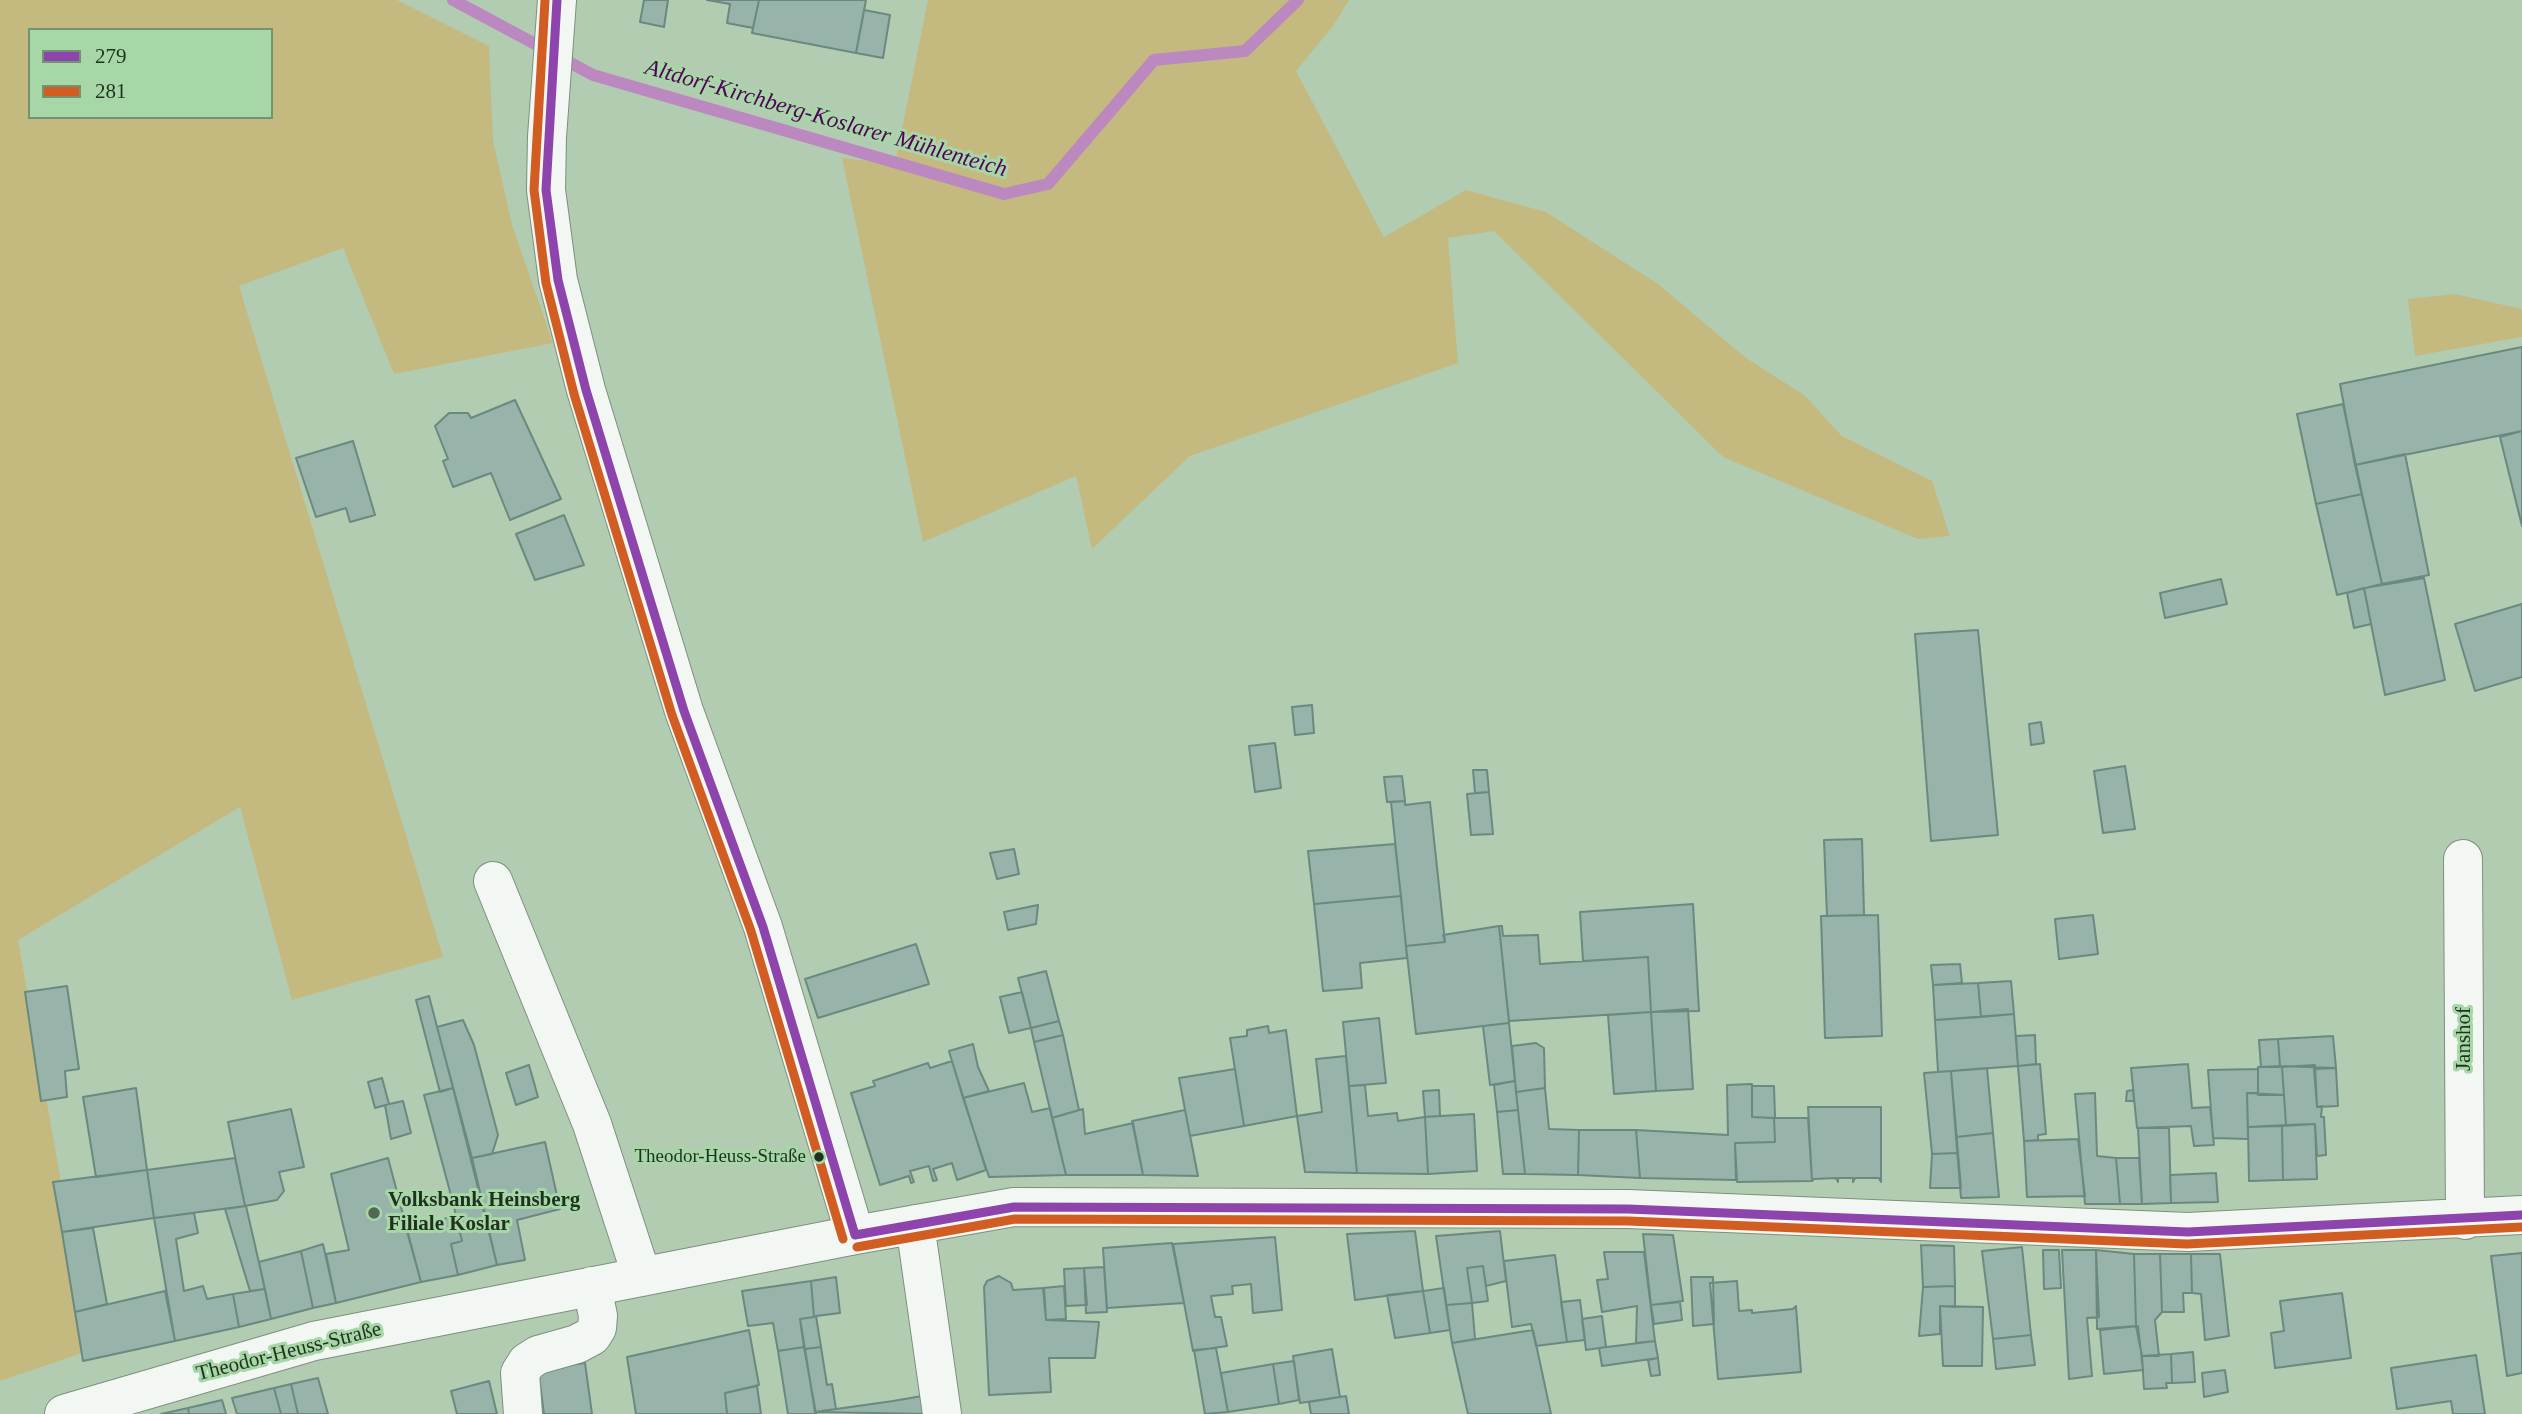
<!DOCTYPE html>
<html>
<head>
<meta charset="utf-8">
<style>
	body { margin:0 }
	#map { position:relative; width:2522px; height:1414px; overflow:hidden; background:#b2ccb2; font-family:"Times New Roman",serif }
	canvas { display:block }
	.legend { position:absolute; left:28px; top:28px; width:245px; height:91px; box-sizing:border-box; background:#a7d6a7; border:2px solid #719471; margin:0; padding:9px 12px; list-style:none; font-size:21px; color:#1f3220 }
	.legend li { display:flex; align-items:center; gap:14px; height:35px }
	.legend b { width:35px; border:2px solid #719471 }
</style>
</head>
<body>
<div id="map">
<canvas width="2522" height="1414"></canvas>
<ul class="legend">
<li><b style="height:9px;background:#8e44ad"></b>279</li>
<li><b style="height:9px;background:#d25d22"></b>281</li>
</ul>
</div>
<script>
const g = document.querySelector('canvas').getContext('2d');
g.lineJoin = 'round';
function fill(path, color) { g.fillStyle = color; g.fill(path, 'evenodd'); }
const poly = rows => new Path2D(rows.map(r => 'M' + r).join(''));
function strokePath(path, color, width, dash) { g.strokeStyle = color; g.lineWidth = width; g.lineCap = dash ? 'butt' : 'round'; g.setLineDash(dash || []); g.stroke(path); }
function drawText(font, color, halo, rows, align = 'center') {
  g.font = font + ' "Times New Roman",serif'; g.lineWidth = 6; g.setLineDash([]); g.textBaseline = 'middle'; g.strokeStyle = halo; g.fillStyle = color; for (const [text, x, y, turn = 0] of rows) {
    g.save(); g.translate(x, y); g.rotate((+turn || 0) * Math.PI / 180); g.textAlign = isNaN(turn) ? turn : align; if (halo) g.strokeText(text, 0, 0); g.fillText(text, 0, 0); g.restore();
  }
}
fill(poly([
	[0,0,397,0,489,46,493,140,512,225,553,343,394,374,343,248,239,286,443,957,292,1000,240,807,18,940,91,1350,0,1381],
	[30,30,271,30,271,117,30,117],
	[928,0,1349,0,1333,26,1296,71,1384,237,1466,190,1546,212,1658,284,1746,358,1804,395,1842,436,1932,481,1950,536,1918,539,1723,457,1494,231,1448,238,1458,363,1190,456,1092,549,1076,476,923,542,842,158,895,164],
	[2454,294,2522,309,2522,337,2415,356,2408,299]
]), '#c4ba7f');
strokePath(poly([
	[453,0,593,75,1004,194,1048,184,1154,60,1245,51,1298,0]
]), '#bb89bf', 12);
const building = poly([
	[644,0,668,0,664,27,640,22,644,0],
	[707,0,759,0,753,28,727,23,730,4,707,0],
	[759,0,866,0,856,53,752,33,759,0],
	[864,10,890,15,883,58,856,53,864,10],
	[2522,347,2522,431,2355,465,2340,384,2522,347],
	[515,400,561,499,510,520,491,473,453,487,443,461,448,459,435,426,449,413,468,413,471,418,515,400],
	[2343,404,2362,494,2316,504,2297,414,2343,404],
	[2522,431,2522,526,2500,437,2522,431],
	[353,441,375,515,350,522,346,508,316,517,296,458,353,441],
	[2405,454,2429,575,2382,584,2355,465,2405,454],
	[2362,494,2382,584,2337,595,2316,504,2362,494],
	[564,515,584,565,535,580,516,534,564,515],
	[2424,578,2445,680,2385,695,2364,588,2424,578],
	[2221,579,2227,604,2165,618,2160,593,2221,579],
	[2364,588,2371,624,2354,628,2347,593,2364,588],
	[2522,604,2522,677,2475,691,2455,624,2522,604],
	[1978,630,1998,835,1931,841,1915,634,1978,630],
	[1312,705,1314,733,1295,735,1292,707,1312,705],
	[2041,722,2044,743,2031,745,2029,724,2041,722],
	[1275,743,1281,788,1255,792,1249,746,1275,743],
	[2125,766,2135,829,2103,833,2094,771,2125,766],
	[1473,770,1487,770,1489,792,1475,793,1473,770],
	[1402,776,1405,801,1387,802,1384,777,1402,776],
	[1489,792,1493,834,1471,835,1467,794,1489,792],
	[1405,801,1405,805,1430,802,1445,942,1406,946,1391,802,1405,801],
	[1862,839,1864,915,1827,916,1824,840,1862,839],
	[1395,844,1401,896,1314,904,1308,851,1395,844],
	[1014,849,1019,874,997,879,990,853,1014,849],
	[1401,896,1407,958,1360,963,1362,988,1323,991,1314,904,1401,896],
	[1693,904,1699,1011,1651,1012,1648,957,1583,961,1580,912,1693,904],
	[1038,905,1036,924,1008,930,1004,912,1038,905],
	[1878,915,1882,1036,1825,1038,1821,916,1878,915],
	[2093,915,2098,954,2059,959,2055,919,2093,915],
	[1499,926,1502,926,1503,936,1538,935,1540,964,1648,957,1651,1012,1509,1021,1499,926],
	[1499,926,1509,1023,1416,1034,1406,946,1445,942,1443,935,1499,926],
	[916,944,929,984,818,1018,805,979,916,944],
	[1960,964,1962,983,1933,985,1931,965,1960,964],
	[1046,971,1059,1021,1031,1028,1018,978,1046,971],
	[2011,981,2014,1014,1981,1017,1978,983,2011,981],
	[1978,983,1981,1017,1935,1020,1933,985,1978,983],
	[67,986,79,1069,65,1071,67,1097,41,1101,25,992,67,986],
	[1022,992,1031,1028,1009,1033,1000,997,1022,992],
	[429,996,453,1088,440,1092,416,1000,429,996],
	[1688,1009,1693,1089,1656,1091,1651,1012,1688,1009],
	[1651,1012,1656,1091,1614,1094,1608,1015,1651,1012],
	[2014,1014,2018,1066,1938,1072,1935,1020,2014,1014],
	[1379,1018,1386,1083,1349,1086,1343,1022,1379,1018],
	[463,1020,474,1045,498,1135,492,1154,472,1158,437,1027,463,1020],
	[1059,1021,1063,1035,1034,1042,1031,1028,1059,1021],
	[1509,1023,1515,1081,1490,1085,1483,1026,1509,1023],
	[1268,1026,1269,1033,1286,1030,1297,1116,1244,1126,1230,1038,1247,1036,1247,1030,1268,1026],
	[1063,1035,1079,1110,1052,1118,1034,1042,1063,1035],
	[2035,1035,2036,1064,2018,1066,2016,1036,2035,1035],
	[2333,1036,2336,1068,2280,1066,2278,1039,2333,1036],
	[2278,1039,2280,1066,2261,1067,2259,1040,2278,1039],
	[1536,1043,1544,1048,1545,1088,1516,1092,1512,1046,1536,1043],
	[973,1044,978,1067,989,1091,963,1098,949,1051,973,1044],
	[1346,1056,1357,1173,1305,1172,1297,1116,1322,1112,1316,1059,1346,1056],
	[952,1061,986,1170,957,1180,952,1163,933,1169,937,1180,933,1181,929,1166,910,1171,914,1182,911,1183,909,1176,880,1185,851,1093,875,1086,873,1081,928,1063,930,1068,952,1061],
	[2040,1064,2046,1134,2038,1135,2038,1140,2024,1141,2018,1066,2040,1064],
	[2188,1064,2192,1108,2210,1107,2214,1145,2194,1146,2191,1126,2137,1128,2131,1068,2188,1064],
	[529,1065,538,1097,516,1105,506,1073,529,1065],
	[2315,1065,2317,1107,2322,1106,2321,1117,2324,1117,2326,1155,2317,1156,2315,1124,2286,1125,2282,1067,2315,1065],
	[2258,1067,2282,1067,2284,1095,2258,1095,2258,1067],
	[1987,1068,1993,1133,1956,1137,1951,1071,1987,1068],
	[2336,1068,2338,1106,2317,1107,2314,1069,2336,1068],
	[1235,1069,1244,1126,1190,1136,1179,1078,1235,1069],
	[2258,1069,2258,1093,2247,1093,2248,1139,2213,1138,2208,1070,2258,1069],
	[1951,1071,1958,1153,1932,1154,1924,1073,1951,1071],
	[382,1078,389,1104,375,1108,368,1082,382,1078],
	[1515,1081,1518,1110,1497,1112,1494,1085,1515,1081],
	[1024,1083,1032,1112,1050,1108,1066,1175,989,1177,963,1098,1024,1083],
	[1752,1084,1752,1117,1774,1118,1775,1142,1735,1143,1736,1180,1640,1178,1636,1130,1728,1135,1727,1085,1752,1084],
	[1365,1085,1368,1116,1397,1113,1398,1121,1425,1117,1428,1174,1357,1173,1349,1086,1365,1085],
	[1752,1086,1774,1086,1775,1118,1752,1117,1752,1086],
	[136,1088,147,1170,96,1177,83,1097,136,1088],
	[453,1088,480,1196,453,1203,424,1095,453,1088],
	[1545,1088,1549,1129,1579,1130,1578,1175,1525,1174,1516,1092,1545,1088],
	[1439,1090,1440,1116,1425,1117,1423,1091,1439,1090],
	[2133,1090,2134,1101,2126,1101,2127,1091,2133,1090],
	[2095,1093,2097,1156,2116,1158,2120,1204,2085,1204,2075,1094,2095,1093],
	[2247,1093,2284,1095,2286,1125,2248,1127,2247,1093],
	[403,1101,411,1133,391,1139,385,1105,403,1101],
	[1808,1107,1881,1107,1881,1182,1879,1178,1855,1178,1853,1182,1853,1178,1838,1178,1838,1182,1836,1178,1814,1179,1812,1181,1808,1107],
	[291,1109,304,1167,279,1172,284,1191,277,1200,245,1206,228,1122,291,1109],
	[1083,1109,1085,1134,1133,1123,1143,1175,1066,1175,1052,1118,1083,1109],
	[1185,1110,1198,1176,1143,1175,1132,1121,1185,1110],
	[1518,1110,1525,1174,1503,1174,1497,1112,1518,1110],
	[1474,1114,1477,1171,1428,1174,1425,1117,1474,1114],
	[1774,1118,1808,1118,1812,1181,1737,1182,1735,1143,1775,1142,1774,1118],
	[2315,1124,2317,1179,2283,1180,2282,1126,2315,1124],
	[2282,1126,2283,1180,2249,1181,2248,1127,2282,1126],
	[2138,1128,2169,1128,2171,1203,2142,1204,2138,1128],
	[1579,1130,1636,1130,1640,1178,1578,1175,1579,1130],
	[1993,1133,1999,1197,1961,1198,1956,1137,1993,1133],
	[2078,1139,2085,1196,2027,1197,2024,1141,2078,1139],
	[545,1142,560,1209,517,1220,525,1260,497,1265,472,1158,545,1142],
	[1958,1153,1961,1188,1930,1188,1932,1154,1958,1153],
	[235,1158,245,1206,154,1218,147,1170,235,1158],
	[388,1158,421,1282,336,1303,326,1254,349,1250,331,1174,388,1158],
	[2116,1158,2139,1158,2142,1204,2120,1204,2116,1158],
	[147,1170,154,1218,62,1232,53,1182,147,1170],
	[2216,1173,2218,1202,2171,1203,2170,1175,2216,1173],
	[480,1196,497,1265,458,1275,451,1244,462,1241,453,1203,480,1196],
	[246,1206,265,1289,250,1291,225,1209,246,1206],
	[194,1213,198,1233,176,1239,184,1291,203,1286,207,1299,233,1294,239,1327,175,1341,154,1218,194,1213],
	[456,1216,462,1241,451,1244,458,1275,421,1282,406,1228,456,1216],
	[93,1228,107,1304,75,1312,62,1232,93,1228],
	[1415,1231,1423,1291,1355,1300,1347,1234,1415,1231],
	[1500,1231,1506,1281,1486,1286,1483,1266,1467,1268,1472,1303,1446,1305,1436,1236,1500,1231],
	[1643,1234,1673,1235,1683,1301,1651,1305,1643,1234],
	[1275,1237,1282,1310,1253,1313,1251,1284,1232,1286,1233,1294,1211,1296,1215,1317,1221,1317,1227,1346,1193,1351,1173,1244,1275,1237],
	[1172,1243,1184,1303,1107,1308,1103,1248,1172,1243],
	[323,1244,336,1303,313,1308,301,1251,323,1244],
	[1921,1245,1954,1246,1955,1286,1923,1287,1921,1245],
	[2022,1247,2031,1335,1993,1339,1982,1251,2022,1247],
	[2043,1250,2059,1250,2061,1288,2044,1289,2043,1250],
	[2062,1250,2096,1250,2099,1317,2087,1318,2092,1376,2069,1379,2062,1250],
	[2096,1250,2134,1254,2136,1326,2097,1329,2096,1250],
	[301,1251,313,1308,271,1319,259,1262,301,1251],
	[1604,1252,1644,1252,1655,1341,1636,1343,1637,1306,1602,1312,1597,1280,1608,1279,1604,1252],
	[2522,1253,2522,1373,2507,1376,2491,1256,2522,1253],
	[2134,1254,2160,1254,2162,1312,2155,1320,2159,1356,2142,1356,2136,1326,2134,1254],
	[2160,1254,2191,1254,2192,1293,2183,1293,2184,1312,2162,1312,2160,1254],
	[2191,1254,2220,1254,2229,1336,2205,1340,2201,1294,2192,1293,2191,1254],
	[1555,1255,1567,1342,1536,1346,1531,1324,1512,1327,1504,1261,1555,1255],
	[1483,1266,1488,1301,1472,1303,1467,1268,1483,1266],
	[1104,1267,1107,1312,1086,1313,1084,1268,1104,1267],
	[1084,1268,1087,1305,1066,1306,1064,1269,1084,1268],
	[999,1276,1011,1283,1013,1290,1044,1288,1046,1320,1099,1322,1095,1358,1049,1358,1051,1392,989,1395,984,1287,987,1281,999,1276],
	[836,1277,840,1313,816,1316,821,1347,805,1349,800,1319,814,1317,811,1281,836,1277],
	[1691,1277,1713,1277,1714,1324,1693,1326,1691,1277],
	[811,1281,814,1317,800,1319,804,1347,778,1351,773,1323,748,1326,742,1291,811,1281],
	[1737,1281,1739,1311,1752,1310,1752,1313,1793,1309,1796,1306,1801,1372,1718,1379,1710,1283,1737,1281],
	[1064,1286,1066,1319,1046,1320,1043,1288,1064,1286],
	[1955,1286,1955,1307,1940,1306,1940,1334,1919,1336,1923,1287,1955,1286],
	[1444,1288,1450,1330,1430,1333,1423,1291,1444,1288],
	[265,1289,271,1319,239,1327,233,1294,265,1289],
	[165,1291,175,1341,83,1361,75,1312,165,1291],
	[1423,1291,1430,1333,1395,1338,1387,1295,1423,1291],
	[2342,1293,2351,1358,2275,1368,2271,1333,2284,1331,2280,1301,2342,1293],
	[1580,1300,1585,1340,1567,1342,1561,1302,1580,1300],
	[1680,1302,1682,1320,1654,1324,1651,1305,1680,1302],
	[1472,1303,1475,1339,1452,1343,1446,1305,1472,1303],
	[1940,1306,1983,1307,1982,1366,1943,1366,1940,1306],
	[1602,1316,1606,1347,1586,1350,1582,1319,1602,1316],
	[2138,1326,2143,1370,2104,1374,2100,1330,2138,1326],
	[749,1330,759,1385,725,1393,727,1414,636,1414,627,1357,749,1330],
	[1533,1330,1551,1414,1468,1414,1452,1343,1533,1330],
	[2031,1335,2035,1365,1996,1369,1993,1339,2031,1335],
	[1655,1341,1658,1358,1602,1366,1599,1348,1655,1341],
	[804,1347,816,1414,788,1414,778,1351,804,1347],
	[821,1347,827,1385,832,1384,836,1409,815,1412,805,1349,821,1347],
	[1216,1348,1228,1412,1205,1414,1194,1350,1216,1348],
	[1332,1349,1340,1397,1300,1403,1293,1356,1332,1349],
	[2193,1352,2195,1382,2172,1383,2171,1354,2193,1352],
	[2171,1354,2172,1383,2166,1383,2167,1388,2144,1389,2142,1356,2171,1354],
	[2476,1355,2485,1414,2453,1414,2451,1401,2397,1409,2391,1368,2476,1355],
	[1658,1358,1660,1375,1651,1376,1648,1360,1658,1358],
	[1294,1361,1299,1400,1279,1404,1273,1364,1294,1361],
	[585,1363,592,1414,544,1414,538,1369,585,1363],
	[1273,1364,1279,1404,1228,1412,1221,1373,1273,1364],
	[2225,1370,2228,1392,2204,1397,2202,1373,2225,1370],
	[318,1378,328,1414,298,1414,291,1384,318,1378],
	[489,1381,497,1414,457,1414,451,1391,489,1381],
	[291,1384,298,1414,281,1414,274,1388,291,1384],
	[757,1386,761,1414,727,1414,725,1393,757,1386],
	[274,1388,281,1414,237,1414,232,1398,274,1388],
	[928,1395,931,1414,815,1412,893,1401,928,1395],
	[1346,1396,1349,1414,1311,1414,1309,1402,1346,1396],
	[222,1400,226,1414,189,1414,188,1408,222,1400],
	[188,1408,189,1414,161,1414,188,1408]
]);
fill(building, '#98b3aa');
strokePath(building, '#6a897f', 2);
const minor = poly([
	[557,0,547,137,546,190,558,280,586,390,684,711,763,927,855,1235],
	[2463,859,2465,1220],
	[493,881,592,1124,642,1277],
	[915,1224,942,1414],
	[64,1414,314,1341,855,1235,1014,1207,1628,1209,2188,1232,2522,1215],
	[523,1414,520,1373,527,1362,538,1355,577,1344,592,1336,597,1328,598,1316,592,1286]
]);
strokePath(minor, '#7c907c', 40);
strokePath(minor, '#f3f7f3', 38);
strokePath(poly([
	[557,0,546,190,558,280,586,390,684,711,763,927,855,1235],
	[855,1235,1014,1207,1628,1209,2188,1232,2522,1215]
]), '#8e44ad', 9);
strokePath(poly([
	[545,0,534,190,546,283,574,394,672,715,751,931,843,1239],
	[857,1247,1015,1219,1628,1221,2187,1244,2522,1227]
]), '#d25d22', 9);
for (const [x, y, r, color] of [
	[819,1157,6,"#1f3220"],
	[374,1213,7,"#526853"]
]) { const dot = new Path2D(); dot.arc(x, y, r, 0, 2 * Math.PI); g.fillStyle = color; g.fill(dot); strokePath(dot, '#a7d6a7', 2.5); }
drawText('19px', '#1f3220', '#a7d6a7', [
	["Theodor-Heuss-Straße",806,1157]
], 'right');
drawText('21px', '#1f3220', '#a7d6a7', [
	["Janshof",2464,1039,-90],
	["Theodor-Heuss-Straße",289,1352,-14]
]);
drawText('bold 21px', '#1f3220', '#a7d6a7', [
	["Volksbank Heinsberg",388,1201],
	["Filiale Koslar",388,1225]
], 'left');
drawText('italic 23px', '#53005a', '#a7d6a7', [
	["Altdorf-Kirchberg-Koslarer Mühlenteich",826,119,16]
]);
</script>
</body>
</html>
